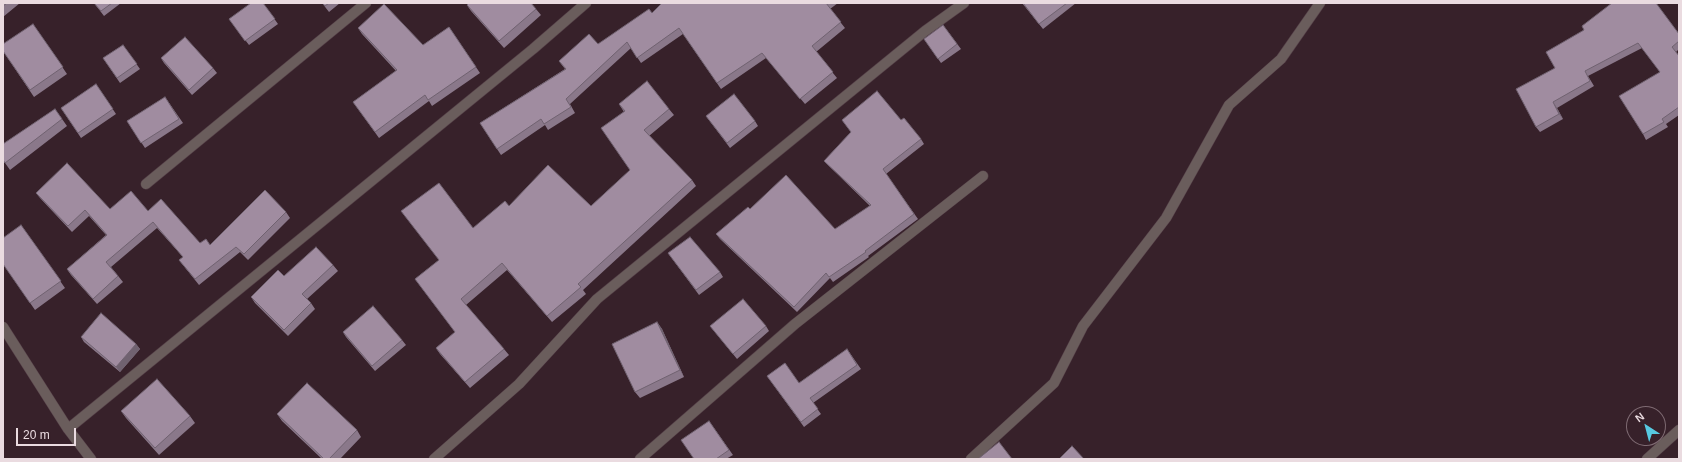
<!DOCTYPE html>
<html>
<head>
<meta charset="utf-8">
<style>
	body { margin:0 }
	#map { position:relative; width:1682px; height:462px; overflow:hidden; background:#37212a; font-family:Helvetica,sans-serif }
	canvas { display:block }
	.frame { position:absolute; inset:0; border:4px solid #eadbe0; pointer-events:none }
	.north { position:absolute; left:1626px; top:406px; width:40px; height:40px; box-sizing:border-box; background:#37212a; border:1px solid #7f6b73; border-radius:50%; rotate:324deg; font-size:11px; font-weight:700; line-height:16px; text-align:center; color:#eadbe0 }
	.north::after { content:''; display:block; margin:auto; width:14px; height:18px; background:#57c9e1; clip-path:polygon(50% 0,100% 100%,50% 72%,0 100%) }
	.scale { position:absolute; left:16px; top:428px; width:60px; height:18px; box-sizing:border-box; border:2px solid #eadbe0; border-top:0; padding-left:5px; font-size:12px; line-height:14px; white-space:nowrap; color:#eadbe0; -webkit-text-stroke:3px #37212a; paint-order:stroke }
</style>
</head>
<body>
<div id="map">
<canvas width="1682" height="462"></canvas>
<div class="frame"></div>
<div class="north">N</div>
<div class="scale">20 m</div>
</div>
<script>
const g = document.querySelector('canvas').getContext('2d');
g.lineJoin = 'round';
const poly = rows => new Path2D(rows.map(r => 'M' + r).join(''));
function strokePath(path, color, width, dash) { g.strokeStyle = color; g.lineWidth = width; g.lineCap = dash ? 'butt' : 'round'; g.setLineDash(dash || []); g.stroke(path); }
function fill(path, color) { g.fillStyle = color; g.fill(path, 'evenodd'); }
const street = poly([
	[146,184,366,3],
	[3,327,68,429,91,459],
	[68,429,533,49,586,3],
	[434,459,519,384,597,299,925,31,964,3],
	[640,459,795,324,983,176],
	[971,459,1054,383,1083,326,1166,218,1229,105,1281,59,1320,3],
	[1647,459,1679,430]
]);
strokePath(street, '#543f47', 11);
strokePath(street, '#6a5d5c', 10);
fill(poly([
	[3,3,20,3,3,17],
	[94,3,121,3,104,16],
	[263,3,278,24,249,45,229,19],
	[322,3,340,3,329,12],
	[662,3,838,3,830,9,845,28,816,52,837,78,805,104,766,58,721,89,683,34,641,63,631,48,570,104,575,113,548,130,545,125,501,155,480,123,565,69,559,61,598,44,652,13],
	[1022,3,1076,3,1043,29],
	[467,5,536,9,541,15,504,48,471,11],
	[33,24,67,74,34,97,3,51],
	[943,25,961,49,941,63,924,39],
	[449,27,480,73,432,106,429,101,379,138,353,102,396,71,362,34,358,28,423,45],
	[1679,34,1679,49,1676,52,1679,56,1679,115,1666,124,1668,127,1646,140,1643,134,1660,72,1642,48,1588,76,1594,86,1557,108,1563,119,1540,132,1536,127,1555,68,1546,52],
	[123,45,140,69,120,83,103,58],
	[161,58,213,68,217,73,192,95,164,63],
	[96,84,116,114,81,138,61,108],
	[165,97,183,123,145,148,127,121],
	[619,104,669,109,674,115,649,136,692,180,696,186,583,290,586,294,552,322,507,270,466,305,504,349,509,355,470,388,440,354,436,348,455,332,415,279,439,260,473,228,509,206,591,206,630,170,624,112],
	[55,109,67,126,10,170,3,160,3,144],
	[706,116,755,121,758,126,730,148],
	[842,120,901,120,921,139,924,144,886,174,918,219,868,256,869,257,833,282,830,278,797,312,720,239,716,234,750,209,835,229,870,206,828,165,824,161,851,132],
	[36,193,110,209,148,211,200,243,210,245,286,212,290,218,248,260,240,252,199,285,179,260,183,257,157,228,111,267,123,282,97,304,71,275,67,269,106,235,89,216,72,232,40,198],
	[21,225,65,288,35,310,3,264],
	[668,253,720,272,723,277,699,295],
	[333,265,338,271,307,299,311,303,315,309,288,336,255,303,251,297,284,276],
	[657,322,662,329,684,377,640,398,635,392],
	[710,326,766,326,769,331,737,359],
	[343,332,402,340,406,345,375,371,346,337],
	[81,337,136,344,140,349,120,372,84,342],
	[847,349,861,369,813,403,821,414,804,427,767,376,799,383],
	[121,411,190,416,195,423,159,455,126,418],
	[277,414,357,430,361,437,340,459,322,459,282,421],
	[709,421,733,455,726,459,694,459]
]), '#8a788a');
fill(poly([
	[1553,102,1557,108,1563,119,1559,114],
	[657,322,662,329,684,377,680,370],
	[136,344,140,349,120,372,116,367]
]), '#706270');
const building = poly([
	[3,3,7,3,3,6,3,3],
	[94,3,112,3,101,11,94,3],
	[251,3,263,3,275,19,245,41,229,19,251,3],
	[322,3,329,3,325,6,322,3],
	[469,3,531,3,536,9,499,41,467,5,469,3],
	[662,3,826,3,841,22,812,46,833,72,800,99,762,53,717,83,679,28,637,58,627,42,566,99,571,107,544,124,541,119,497,149,480,123,566,69,559,61,589,34,598,44,649,9,652,13,662,3],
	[1023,3,1067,3,1039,24,1023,3],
	[1612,3,1656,3,1679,34,1679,41,1672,47,1679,56,1679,107,1662,119,1664,122,1643,134,1619,96,1660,72,1638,43,1585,71,1590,81,1553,102,1559,114,1536,127,1516,89,1555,68,1546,52,1584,30,1582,26,1612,3],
	[384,4,423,45,449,27,476,67,428,100,425,95,375,132,353,102,397,70,358,28,384,4],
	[33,24,63,67,30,90,3,51,3,44,33,24],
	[943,25,957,44,938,59,924,39,943,25],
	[185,37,213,68,189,90,161,58,185,37],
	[123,45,137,64,117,78,103,58,123,45],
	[647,81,669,109,644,130,692,180,578,284,581,287,547,316,502,263,461,299,504,349,465,382,436,348,455,332,415,279,439,260,401,211,439,183,473,228,505,201,509,206,548,165,591,206,630,170,601,128,625,111,619,104,647,81],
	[96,84,113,109,78,133,61,108,96,84],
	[877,91,901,120,904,118,921,139,883,169,914,214,865,251,866,252,829,277,826,273,794,307,716,234,748,207,750,209,786,175,835,229,871,205,824,161,851,132,842,120,877,91],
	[734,94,755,121,727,143,706,116,734,94],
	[165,97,179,119,141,143,127,121,165,97],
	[55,109,62,119,5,163,3,160,3,144,55,109],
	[67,163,110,209,131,191,148,211,161,199,200,243,206,239,210,245,265,190,286,212,244,254,236,247,195,279,179,260,183,257,153,222,106,262,118,276,93,299,67,269,107,235,85,210,68,226,36,193,67,163],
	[21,225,61,281,30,303,3,264,3,238,21,225],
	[690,237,720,272,696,290,668,253,690,237],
	[316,247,333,265,302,294,311,303,284,330,251,297,278,270,284,276,316,247],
	[743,299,766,326,733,354,710,326,743,299],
	[373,306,402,340,372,366,343,332,373,306],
	[101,313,136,344,116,367,81,337,101,313],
	[657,322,680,370,635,392,612,344,657,322],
	[847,349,857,365,810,398,818,409,801,422,767,376,785,363,799,383,847,349],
	[157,379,190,416,155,448,121,411,157,379],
	[307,383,357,430,329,459,324,459,277,414,307,383],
	[709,421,729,450,716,459,694,459,681,440,709,421],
	[999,442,1012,459,978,459,999,442],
	[1072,446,1084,459,1059,459,1072,446]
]);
fill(building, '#a08ca0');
strokePath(building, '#706270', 1);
</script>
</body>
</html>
